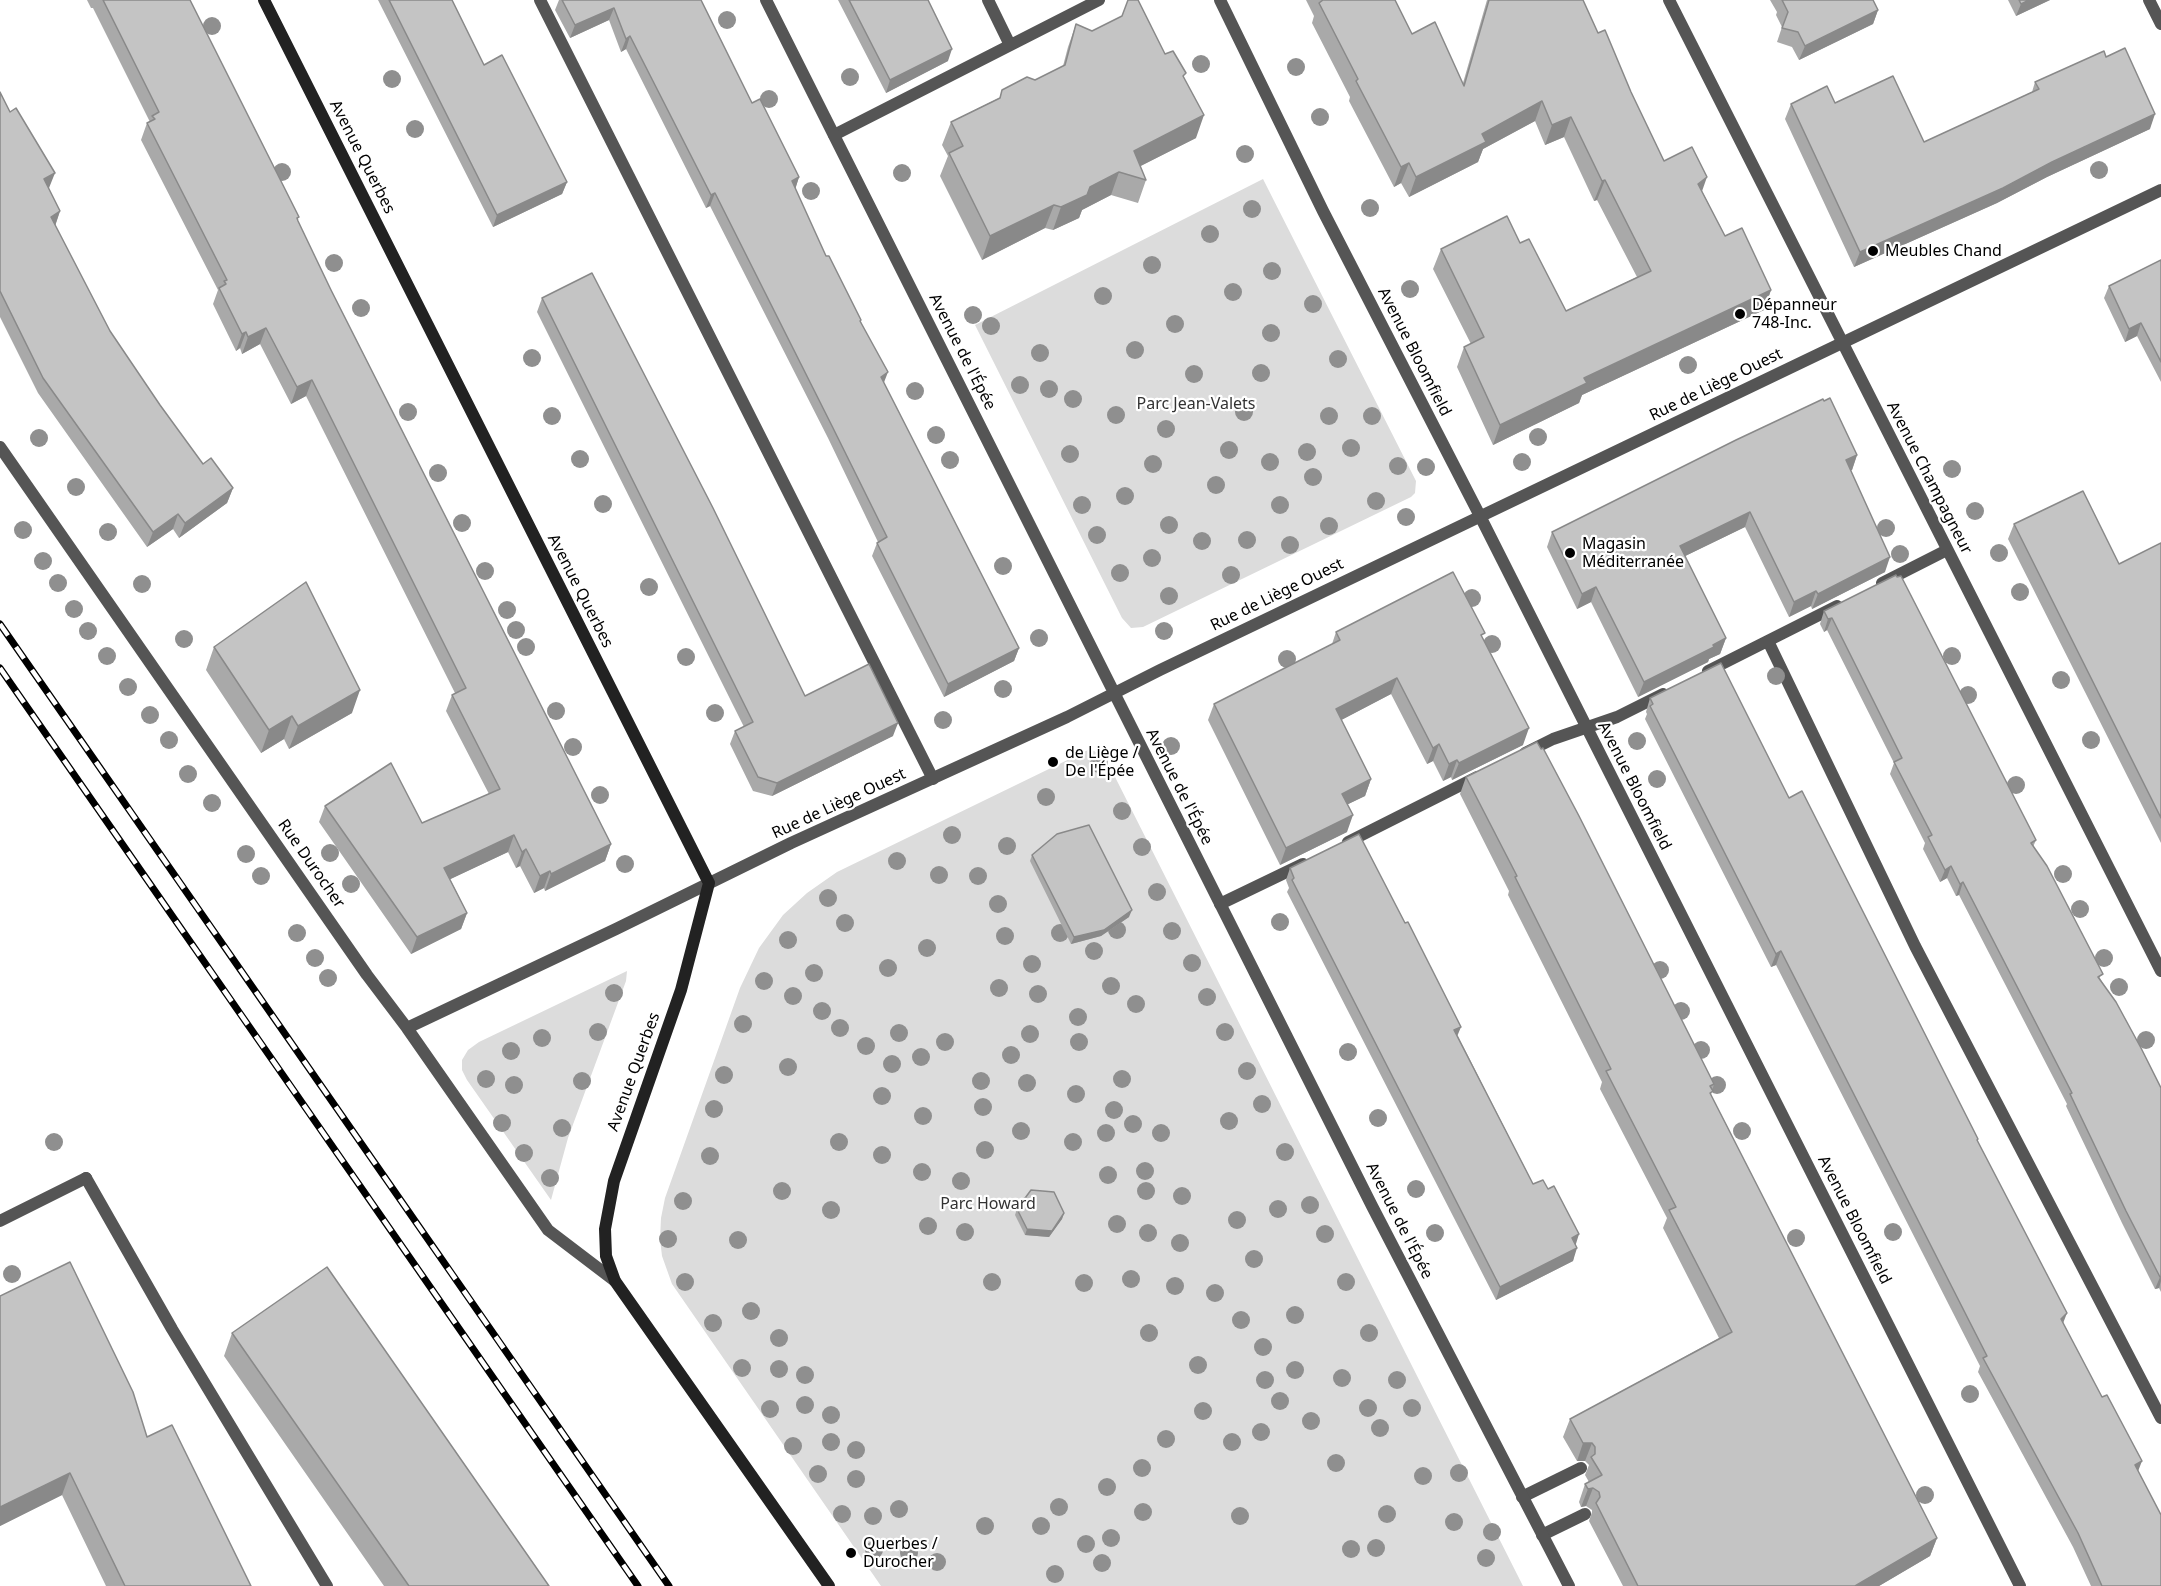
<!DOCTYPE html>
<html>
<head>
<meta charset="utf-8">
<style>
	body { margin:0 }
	canvas { display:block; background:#fff }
</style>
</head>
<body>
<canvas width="2161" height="1586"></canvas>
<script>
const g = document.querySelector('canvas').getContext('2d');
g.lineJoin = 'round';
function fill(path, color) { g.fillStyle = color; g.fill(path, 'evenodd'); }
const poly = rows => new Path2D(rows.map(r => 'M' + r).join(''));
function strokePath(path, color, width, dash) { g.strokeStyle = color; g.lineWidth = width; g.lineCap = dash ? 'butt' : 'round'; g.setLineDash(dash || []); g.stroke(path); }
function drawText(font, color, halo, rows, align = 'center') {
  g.font = font + ' "Noto Sans",sans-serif'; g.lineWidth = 4.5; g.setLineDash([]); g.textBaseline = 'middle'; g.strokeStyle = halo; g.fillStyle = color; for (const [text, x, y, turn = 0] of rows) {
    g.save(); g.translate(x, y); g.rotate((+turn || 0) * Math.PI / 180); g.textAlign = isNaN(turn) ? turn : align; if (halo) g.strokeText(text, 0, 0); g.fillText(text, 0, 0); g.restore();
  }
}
fill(poly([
	[1263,179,1416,481,1415,493,1411,497,1143,627,1131,628,1122,618,975,325],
	[1088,750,1094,751,1102,756,1111,769,1523,1586,881,1586,672,1284,662,1256,660,1239,661,1218,665,1198,740,988,759,948,783,915,807,893,837,872],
	[627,971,626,981,568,1138,551,1200,467,1080,462,1070,462,1060,468,1050,479,1042]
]), '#dcdcdc');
strokePath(poly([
	[540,0,933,779],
	[988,0,1010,45],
	[834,135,1099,0],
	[1882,583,1947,550],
	[1768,641,1915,946,2161,1418],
	[1708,671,1837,606],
	[1525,753,1553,739,1617,717,1663,694],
	[1348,842,1477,777],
	[1220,904,1303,864],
	[86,1178,172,1329,327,1586],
	[1522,1497,1581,1468],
	[1542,1535,1585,1514]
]), '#555', 12);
strokePath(poly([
	[766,0,1372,1206,1569,1586],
	[1220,0,1323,211,1480,516,2020,1586],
	[1669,0,2161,971],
	[2149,0,2161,24],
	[0,447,367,975,407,1028,548,1230,615,1281],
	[407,1028,616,929,791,843,1067,717,1160,670,2161,190],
	[0,1221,86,1178]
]), '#555', 12);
strokePath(poly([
	[264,0,709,883,681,990,614,1181,605,1229,606,1256,615,1281,829,1586]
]), '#222', 12);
const rail = poly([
	[0,624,669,1586],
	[0,668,638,1586]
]);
strokePath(rail, '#000', 7);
strokePath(rail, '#fff', 4.5, [14]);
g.fillStyle = '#8f8f8f';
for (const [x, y] of [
	[727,20],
	[212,26],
	[1201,64],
	[1296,67],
	[850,77],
	[392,79],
	[769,99],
	[1320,117],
	[415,129],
	[1245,154],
	[2099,170],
	[282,172],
	[902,173],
	[811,191],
	[1370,208],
	[1252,209],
	[1210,234],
	[334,263],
	[1152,265],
	[1272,271],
	[1410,289],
	[1233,292],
	[1103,296],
	[1313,304],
	[361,308],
	[973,315],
	[1175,324],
	[991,326],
	[1271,333],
	[1135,350],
	[1040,353],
	[532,358],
	[1338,359],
	[1688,365],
	[1261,373],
	[1194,374],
	[1020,385],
	[1049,389],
	[915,391],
	[1073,399],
	[408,412],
	[1244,412],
	[1116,415],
	[552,416],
	[1329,416],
	[1372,416],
	[1166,429],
	[936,435],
	[1538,437],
	[39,438],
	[1351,448],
	[1229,450],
	[1307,452],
	[1070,454],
	[580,459],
	[950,460],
	[1270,462],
	[1522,462],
	[1153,464],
	[1398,466],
	[1426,467],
	[1952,469],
	[438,473],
	[1313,477],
	[1216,485],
	[76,487],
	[1125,496],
	[1376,501],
	[603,504],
	[1082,505],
	[1280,505],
	[1975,511],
	[1406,517],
	[462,523],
	[1169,525],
	[1329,526],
	[1886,528],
	[23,530],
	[108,532],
	[1097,535],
	[1247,540],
	[1202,541],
	[1290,545],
	[1999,553],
	[1900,554],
	[1152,558],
	[43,561],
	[1003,566],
	[485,571],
	[1120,573],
	[1231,575],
	[58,583],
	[142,584],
	[649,587],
	[2020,592],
	[1169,596],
	[1472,598],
	[74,609],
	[507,610],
	[516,630],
	[88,631],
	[1164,631],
	[1039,638],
	[184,639],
	[1492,644],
	[526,647],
	[107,656],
	[1952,656],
	[686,657],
	[1287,659],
	[1776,676],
	[2061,680],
	[128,687],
	[1003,689],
	[1968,695],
	[556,711],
	[715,713],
	[150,715],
	[943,720],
	[169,740],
	[2091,740],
	[1637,741],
	[1171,746],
	[573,747],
	[1099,764],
	[188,774],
	[1657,779],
	[2016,785],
	[600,795],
	[1046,797],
	[212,803],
	[1122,811],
	[952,835],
	[1007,846],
	[1142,847],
	[330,853],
	[246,854],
	[897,861],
	[625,864],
	[2063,874],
	[939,875],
	[261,876],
	[978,876],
	[351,884],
	[1157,892],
	[828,898],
	[998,904],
	[2080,909],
	[1280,922],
	[845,923],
	[1117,930],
	[1172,931],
	[297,933],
	[1060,933],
	[1005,936],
	[788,940],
	[927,948],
	[1094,951],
	[315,958],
	[2104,958],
	[1192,963],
	[1032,964],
	[888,968],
	[1660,970],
	[814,973],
	[328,978],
	[764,981],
	[1111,986],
	[2119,987],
	[999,988],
	[614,993],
	[1038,994],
	[793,996],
	[1207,997],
	[1136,1004],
	[822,1011],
	[1681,1011],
	[1078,1017],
	[743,1024],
	[840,1028],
	[598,1032],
	[1225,1032],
	[899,1033],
	[1030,1034],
	[542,1038],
	[2146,1040],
	[945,1042],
	[1079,1042],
	[866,1046],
	[1701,1050],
	[511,1051],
	[1348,1052],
	[1011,1055],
	[921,1057],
	[892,1064],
	[788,1067],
	[1247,1071],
	[724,1075],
	[486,1079],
	[1122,1079],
	[582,1081],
	[981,1081],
	[1027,1083],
	[514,1085],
	[1717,1085],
	[1076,1094],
	[882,1096],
	[1262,1104],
	[983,1107],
	[714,1109],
	[1114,1110],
	[923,1116],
	[1378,1118],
	[1229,1121],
	[502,1123],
	[1133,1124],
	[562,1128],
	[1021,1131],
	[1742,1131],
	[1106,1133],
	[1161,1133],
	[54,1142],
	[839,1142],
	[1073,1142],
	[985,1150],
	[1285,1152],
	[524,1153],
	[882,1155],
	[710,1156],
	[1145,1171],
	[922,1172],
	[1108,1175],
	[550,1178],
	[961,1181],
	[1416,1189],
	[782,1191],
	[1146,1191],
	[1182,1196],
	[683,1201],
	[1310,1205],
	[1278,1209],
	[831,1210],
	[1237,1220],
	[1117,1224],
	[928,1226],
	[965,1232],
	[1893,1232],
	[1148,1233],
	[1435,1233],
	[1325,1234],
	[1796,1238],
	[668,1239],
	[738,1240],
	[1180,1243],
	[1254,1259],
	[12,1274],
	[1131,1279],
	[685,1282],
	[992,1282],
	[1346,1282],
	[1084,1283],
	[1175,1286],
	[1215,1293],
	[751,1311],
	[1295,1315],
	[1241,1320],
	[713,1323],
	[1149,1333],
	[1369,1333],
	[779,1338],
	[1263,1347],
	[1198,1365],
	[742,1368],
	[779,1369],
	[1295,1370],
	[805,1375],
	[1342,1378],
	[1265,1380],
	[1397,1380],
	[1970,1394],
	[1280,1401],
	[805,1405],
	[1368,1408],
	[1412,1408],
	[770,1409],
	[1203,1411],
	[831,1415],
	[1311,1421],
	[1380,1428],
	[1261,1432],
	[1166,1439],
	[831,1442],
	[1232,1442],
	[793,1446],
	[856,1450],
	[1336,1463],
	[1142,1468],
	[1459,1473],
	[818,1474],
	[1423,1476],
	[856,1479],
	[1107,1487],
	[1925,1495],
	[1059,1507],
	[899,1509],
	[1143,1512],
	[842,1514],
	[1387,1514],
	[873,1516],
	[1240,1516],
	[1454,1522],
	[985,1526],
	[1041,1526],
	[1492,1532],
	[1111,1538],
	[1086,1544],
	[1376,1548],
	[1351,1549],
	[874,1550],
	[909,1553],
	[1486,1558],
	[937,1562],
	[1102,1563],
	[1055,1574]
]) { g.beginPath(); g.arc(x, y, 9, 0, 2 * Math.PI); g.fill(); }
fill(poly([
	[87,0,190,0,331,290,611,844,605,861,545,891,544,888,534,893,520,866,516,868,508,852,450,879,467,913,461,929,411,954,319,822,325,806,422,823,489,794,446,711,452,695,455,693,306,396,291,404,260,344,242,354,240,348,236,351,213,304,218,290,141,140,147,123,150,122,93,8,91,8],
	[378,0,452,0,484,65,567,182,562,194,493,227],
	[559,0,701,0,752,103,799,177,795,189,826,256,861,320,861,322,884,383,1019,648,1014,661,944,697,872,556,877,543,878,542,828,438,710,206,706,208,626,49,621,52,609,20,570,38,555,10],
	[838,0,928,0,948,61,886,93],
	[1306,0,1395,0,1412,34,1463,83,1487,0,1583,0,1598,33,1631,92,1664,161,1702,191,1725,236,1771,290,1764,310,1582,395,1579,403,1493,445,1457,367,1464,347,1471,344,1433,269,1441,249,1520,243,1566,311,1637,277,1597,200,1594,201,1564,137,1545,145,1535,121,1483,149,1478,162,1409,197,1401,183,1394,187,1349,101,1350,97,1312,23,1314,16],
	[1770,0,1873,0,1878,10,1873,24,1799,60,1792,47,1777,42,1782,27,1776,15,1777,12],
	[2008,0,2050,0,2016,16],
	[1076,24,1092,31,1165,54,1184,77,1196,138,1140,166,1146,180,1138,203,1111,195,1082,210,1079,218,1053,230,1045,228,982,260,940,176,948,156,942,145,951,122,1063,66,1068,47],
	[2106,57,2150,129,2047,177,1997,203,1854,267,1785,119,1791,104,1835,103,1924,142,2032,92,2035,82],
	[0,92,60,211,55,226,110,331,160,405,203,464,233,488,227,503,179,538,173,529,147,547,38,393,0,317],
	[2161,260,2161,382,2137,336,2125,342,2104,298,2109,286],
	[542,298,805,696,893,736,772,796,753,791,730,744,735,731,744,727,537,312],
	[1857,455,1852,470,1851,470,1885,572,1812,609,1811,606,1789,617,1745,527,1685,556,1726,638,1720,654,1709,659,1708,662,1638,697,1591,602,1577,609,1547,547,1552,532],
	[2014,524,2119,564,2161,543,2161,843,2008,539],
	[1896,575,2036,840,2033,847,2101,980,2161,1088,2161,1292,2159,1288,2155,1289,2122,1223,2066,1106,2067,1104,1959,895,1956,896,1947,878,1940,882,1923,849,1925,843,1890,774,1894,763,1827,630,1824,632,1820,624,1824,611],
	[1336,632,1483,638,1523,745,1452,780,1451,777,1443,781,1433,761,1427,764,1391,694,1341,720,1371,779,1365,796,1348,804,1347,832,1280,865,1208,720,1214,704,1332,644],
	[214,647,352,713,289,749,284,739,261,753,206,670],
	[1650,698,1789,798,1977,1142,2063,1323,2138,1471,2161,1586,2091,1586,2073,1547,1978,1372,1980,1366,1776,965,1771,967,1645,719,1647,714,1646,712],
	[1466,777,1714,1084,1711,1095,1937,1538,1930,1556,1879,1586,1623,1586,1589,1521,1592,1512,1592,1510,1586,1506,1581,1507,1579,1502,1585,1484,1589,1482,1585,1475,1589,1465,1585,1461,1577,1461,1563,1437,1570,1419,1719,1338,1663,1228,1667,1218,1600,1089,1602,1082,1508,895,1509,891,1460,794],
	[1032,855,1129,917,1101,936,1071,944,1030,861],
	[1290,868,1458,1036,1533,1184,1576,1245,1573,1261,1496,1300,1287,892,1289,888,1286,880],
	[1017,1209,1064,1213,1062,1219,1049,1237,1025,1235,1015,1215],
	[0,1296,147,1437,251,1586,106,1586,62,1495,0,1526],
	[232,1333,549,1586,384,1586,224,1356]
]), '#a9a9a9');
fill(poly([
	[2029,0,2050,0,2016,16,2021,4],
	[614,8,609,20,570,38,575,25],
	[1878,10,1873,24,1799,60,1805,46],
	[630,36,626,49,621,52,626,39],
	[952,49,948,61,886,93,890,80],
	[1542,101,1535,121,1483,149,1478,162,1409,197,1416,177,1482,134],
	[2155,114,2150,129,2047,177,1997,203,1854,267,1860,252],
	[1204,115,1196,138,1125,174,1134,151],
	[1571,117,1564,137,1545,145,1552,125],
	[1409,163,1401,183,1394,187,1401,167],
	[1119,172,1111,195,1082,210,1079,218,1053,230,1061,207,1090,187],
	[55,173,49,188,38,194,44,179],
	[799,177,795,190,792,181],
	[1707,177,1700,197,1698,184],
	[1605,180,1597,200,1594,201,1602,181],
	[567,182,562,194,493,227,497,215],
	[715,193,710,206,706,208,711,195],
	[1054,205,1045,228,982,260,990,236],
	[60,211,55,226,51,217],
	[1771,290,1764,310,1582,395,1579,403,1493,445,1500,425,1584,378],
	[2141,323,2137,336,2125,342,2129,329],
	[266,328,260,344,242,354,248,337],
	[246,332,240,348,236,351,242,334],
	[888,372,883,385,881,377],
	[312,380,306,396,291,404,297,387],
	[1857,455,1852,470,1840,475,1846,460],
	[233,488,227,503,179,538,185,523],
	[1750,512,1745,527,1675,561,1680,546],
	[178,514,173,529,147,547,153,532],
	[1890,557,1885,572,1812,609,1818,594],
	[1596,587,1591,602,1577,609,1582,594],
	[1816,591,1811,606,1789,617,1794,602],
	[1832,618,1827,630,1824,632,1828,619],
	[1726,638,1720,654,1709,659,1708,662,1638,697,1644,682],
	[1019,648,1014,661,944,697,948,684],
	[1397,678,1391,694,1330,726,1336,709],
	[360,690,352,713,289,749,298,726],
	[292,716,284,739,261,753,269,730],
	[898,723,893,736,772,796,777,783],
	[1529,728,1523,745,1452,780,1459,763],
	[1439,744,1433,761,1427,764,1433,748],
	[1457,760,1451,777,1443,781,1449,764],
	[1371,779,1365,796,1336,810,1342,794],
	[1353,815,1347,832,1280,865,1286,848],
	[514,835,508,852,438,885,444,868],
	[611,844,605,861,545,891,551,874],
	[526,849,520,866,516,868,522,852],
	[1951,866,1947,878,1940,882,1945,870],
	[550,871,544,888,534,893,540,876],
	[1963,882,1959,895,1956,896,1960,884],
	[1132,910,1129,917,1101,936,1071,944,1074,937],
	[467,913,461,929,411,954,417,937],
	[1781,951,1776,965,1771,967,1776,954],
	[1461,1027,1456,1039,1454,1030],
	[1064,1213,1062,1219,1049,1237,1025,1235,1027,1229],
	[1579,1234,1575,1247,1572,1238],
	[1577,1248,1573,1261,1496,1300,1500,1287],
	[2160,1277,2161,1277,2161,1281,2159,1288,2155,1289],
	[2067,1313,2062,1326,2061,1319],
	[1583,1443,1592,1443,1585,1461,1577,1461],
	[2142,1461,2137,1474,2135,1465],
	[70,1473,62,1495,0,1526,0,1507],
	[1593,1488,1586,1506,1581,1507,1588,1489],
	[1937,1538,1930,1556,1879,1586,1855,1586]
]), '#898989');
const building = poly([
	[103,0,190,0,299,217,297,218,298,221,331,290,611,844,551,874,550,871,540,876,526,849,522,852,514,835,444,868,467,913,417,937,325,806,391,763,422,823,500,789,452,695,466,688,312,380,297,387,266,328,248,337,246,332,242,334,219,288,226,284,224,281,227,280,147,123,155,119,152,116,159,112,103,0],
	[389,0,452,0,484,65,502,55,567,182,497,215,389,0],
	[562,0,701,0,752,103,760,99,799,177,792,181,826,256,829,256,861,320,860,321,888,372,881,377,1019,648,948,684,877,543,887,537,832,426,715,193,711,195,630,36,626,39,614,8,575,25,562,0],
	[849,0,928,0,952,49,890,80,849,0],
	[1128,0,1138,0,1165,54,1173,51,1186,73,1183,76,1204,115,1134,151,1146,180,1119,172,1090,187,1087,195,1061,207,1054,205,990,236,949,153,963,146,951,122,1000,98,1002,90,1027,77,1035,80,1065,65,1076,24,1092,31,1122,16,1128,0],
	[1323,0,1395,0,1412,34,1435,22,1464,86,1489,0,1583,0,1598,33,1605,30,1631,92,1664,161,1692,147,1707,177,1698,184,1725,236,1742,228,1771,290,1584,378,1587,383,1500,425,1464,347,1484,337,1441,249,1507,216,1520,243,1529,239,1566,311,1651,271,1605,180,1602,181,1571,117,1552,125,1542,101,1482,134,1486,142,1416,177,1409,163,1401,167,1356,81,1358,79,1319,3,1323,0],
	[1782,0,1873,0,1878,10,1805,46,1798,32,1782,28,1788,12,1782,0],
	[2019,0,2029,0,2021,4,2019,0],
	[2125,48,2155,114,2052,162,2003,188,1860,252,1791,104,1827,86,1835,103,1893,76,1924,142,2039,89,2035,82,2104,51,2106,57,2125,48],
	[0,92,10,112,16,108,55,173,44,179,60,211,51,217,110,331,160,405,203,464,211,458,233,488,185,523,178,514,153,532,43,378,0,291,0,92],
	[2161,260,2161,362,2141,323,2129,329,2109,286,2161,260],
	[592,273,713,508,805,696,869,664,898,723,777,783,758,777,735,731,753,722,542,298,592,273],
	[1830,398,1857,455,1846,460,1890,557,1818,594,1816,591,1794,602,1750,512,1680,546,1726,638,1713,645,1714,647,1644,682,1596,587,1582,594,1552,532,1736,440,1823,399,1824,401,1830,398],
	[2083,491,2119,564,2161,543,2161,818,2014,524,2083,491],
	[1453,572,1485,633,1481,635,1529,728,1459,763,1457,760,1449,764,1439,744,1433,748,1397,678,1336,709,1371,779,1342,794,1353,815,1286,848,1214,704,1340,640,1336,632,1453,572],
	[1896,575,1897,577,1901,576,2036,840,2031,843,2047,866,2103,974,2098,977,2116,1002,2141,1048,2161,1088,2161,1277,2160,1277,2126,1211,2070,1094,2072,1093,1963,882,1960,884,1951,866,1945,870,1928,837,1932,835,1894,762,1902,758,1832,618,1828,619,1824,611,1896,575],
	[306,582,360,690,298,726,292,716,269,730,214,647,306,582],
	[1721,663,1789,798,1802,791,1978,1139,1977,1140,2067,1313,2061,1319,2102,1397,2107,1395,2142,1461,2135,1465,2161,1515,2161,1586,2102,1586,2078,1533,1983,1358,1987,1356,1781,951,1776,954,1650,706,1653,704,1650,698,1721,663],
	[1537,742,1541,749,1543,748,1579,816,1714,1084,1710,1086,1713,1091,1710,1093,1937,1538,1855,1586,1638,1586,1596,1503,1600,1497,1599,1492,1593,1488,1588,1489,1585,1484,1602,1475,1591,1457,1595,1454,1595,1447,1592,1443,1583,1443,1570,1419,1732,1332,1669,1210,1676,1207,1606,1071,1611,1069,1515,877,1517,876,1466,777,1537,742],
	[1089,825,1132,910,1104,930,1074,937,1032,855,1057,834,1089,825],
	[1359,834,1405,923,1408,922,1461,1027,1454,1030,1533,1184,1543,1180,1548,1189,1554,1186,1579,1234,1572,1238,1577,1248,1500,1287,1292,880,1294,878,1290,868,1359,834],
	[1031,1190,1054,1192,1064,1213,1052,1231,1027,1229,1017,1209,1031,1190],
	[70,1262,133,1392,147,1437,172,1425,251,1586,125,1586,70,1473,0,1507,0,1296,70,1262],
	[327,1267,549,1586,409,1586,232,1333,327,1267]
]);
fill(building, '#c4c4c4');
strokePath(building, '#898989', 1.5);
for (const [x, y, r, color] of [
	[1873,251,6,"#000"],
	[1740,314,6,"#000"],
	[1570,553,6,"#000"],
	[1053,762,6,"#000"],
	[851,1553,6,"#000"]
]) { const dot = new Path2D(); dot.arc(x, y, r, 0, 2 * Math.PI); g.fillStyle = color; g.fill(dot); strokePath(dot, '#fff', 2); }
drawText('16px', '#000', '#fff', [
	["Avenue Querbes",362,157,63],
	["Avenue de l'Épée",962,352,63],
	["Avenue Bloomfield",1414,352,63],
	["Rue de Liège Ouest",1716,385,-26],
	["Avenue Champagneur",1929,478,63],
	["Avenue Querbes",580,591,63],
	["Rue de Liège Ouest",1277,595,-26],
	["Avenue Bloomfield",1634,786,63],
	["Avenue de l'Épée",1179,787,63],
	["Rue de Liège Ouest",839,804,-25],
	["Rue Durocher",311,864,55],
	["Avenue Querbes",634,1072,-70],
	["Avenue Bloomfield",1854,1220,63],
	["Avenue de l'Épée",1399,1221,63]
]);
drawText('16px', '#000', '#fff', [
	["Meubles Chand",1885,251],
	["Dépanneur",1752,305],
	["748-Inc.",1752,323],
	["Magasin",1582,544],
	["Méditerranée",1582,562],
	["de Liège /",1065,753],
	["De l'Épée",1065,771],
	["Querbes /",863,1544],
	["Durocher",863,1562]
], 'left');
drawText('16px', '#333', '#fff', [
	["Parc Jean-Valets",1196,404],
	["Parc Howard",988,1204]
]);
</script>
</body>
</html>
